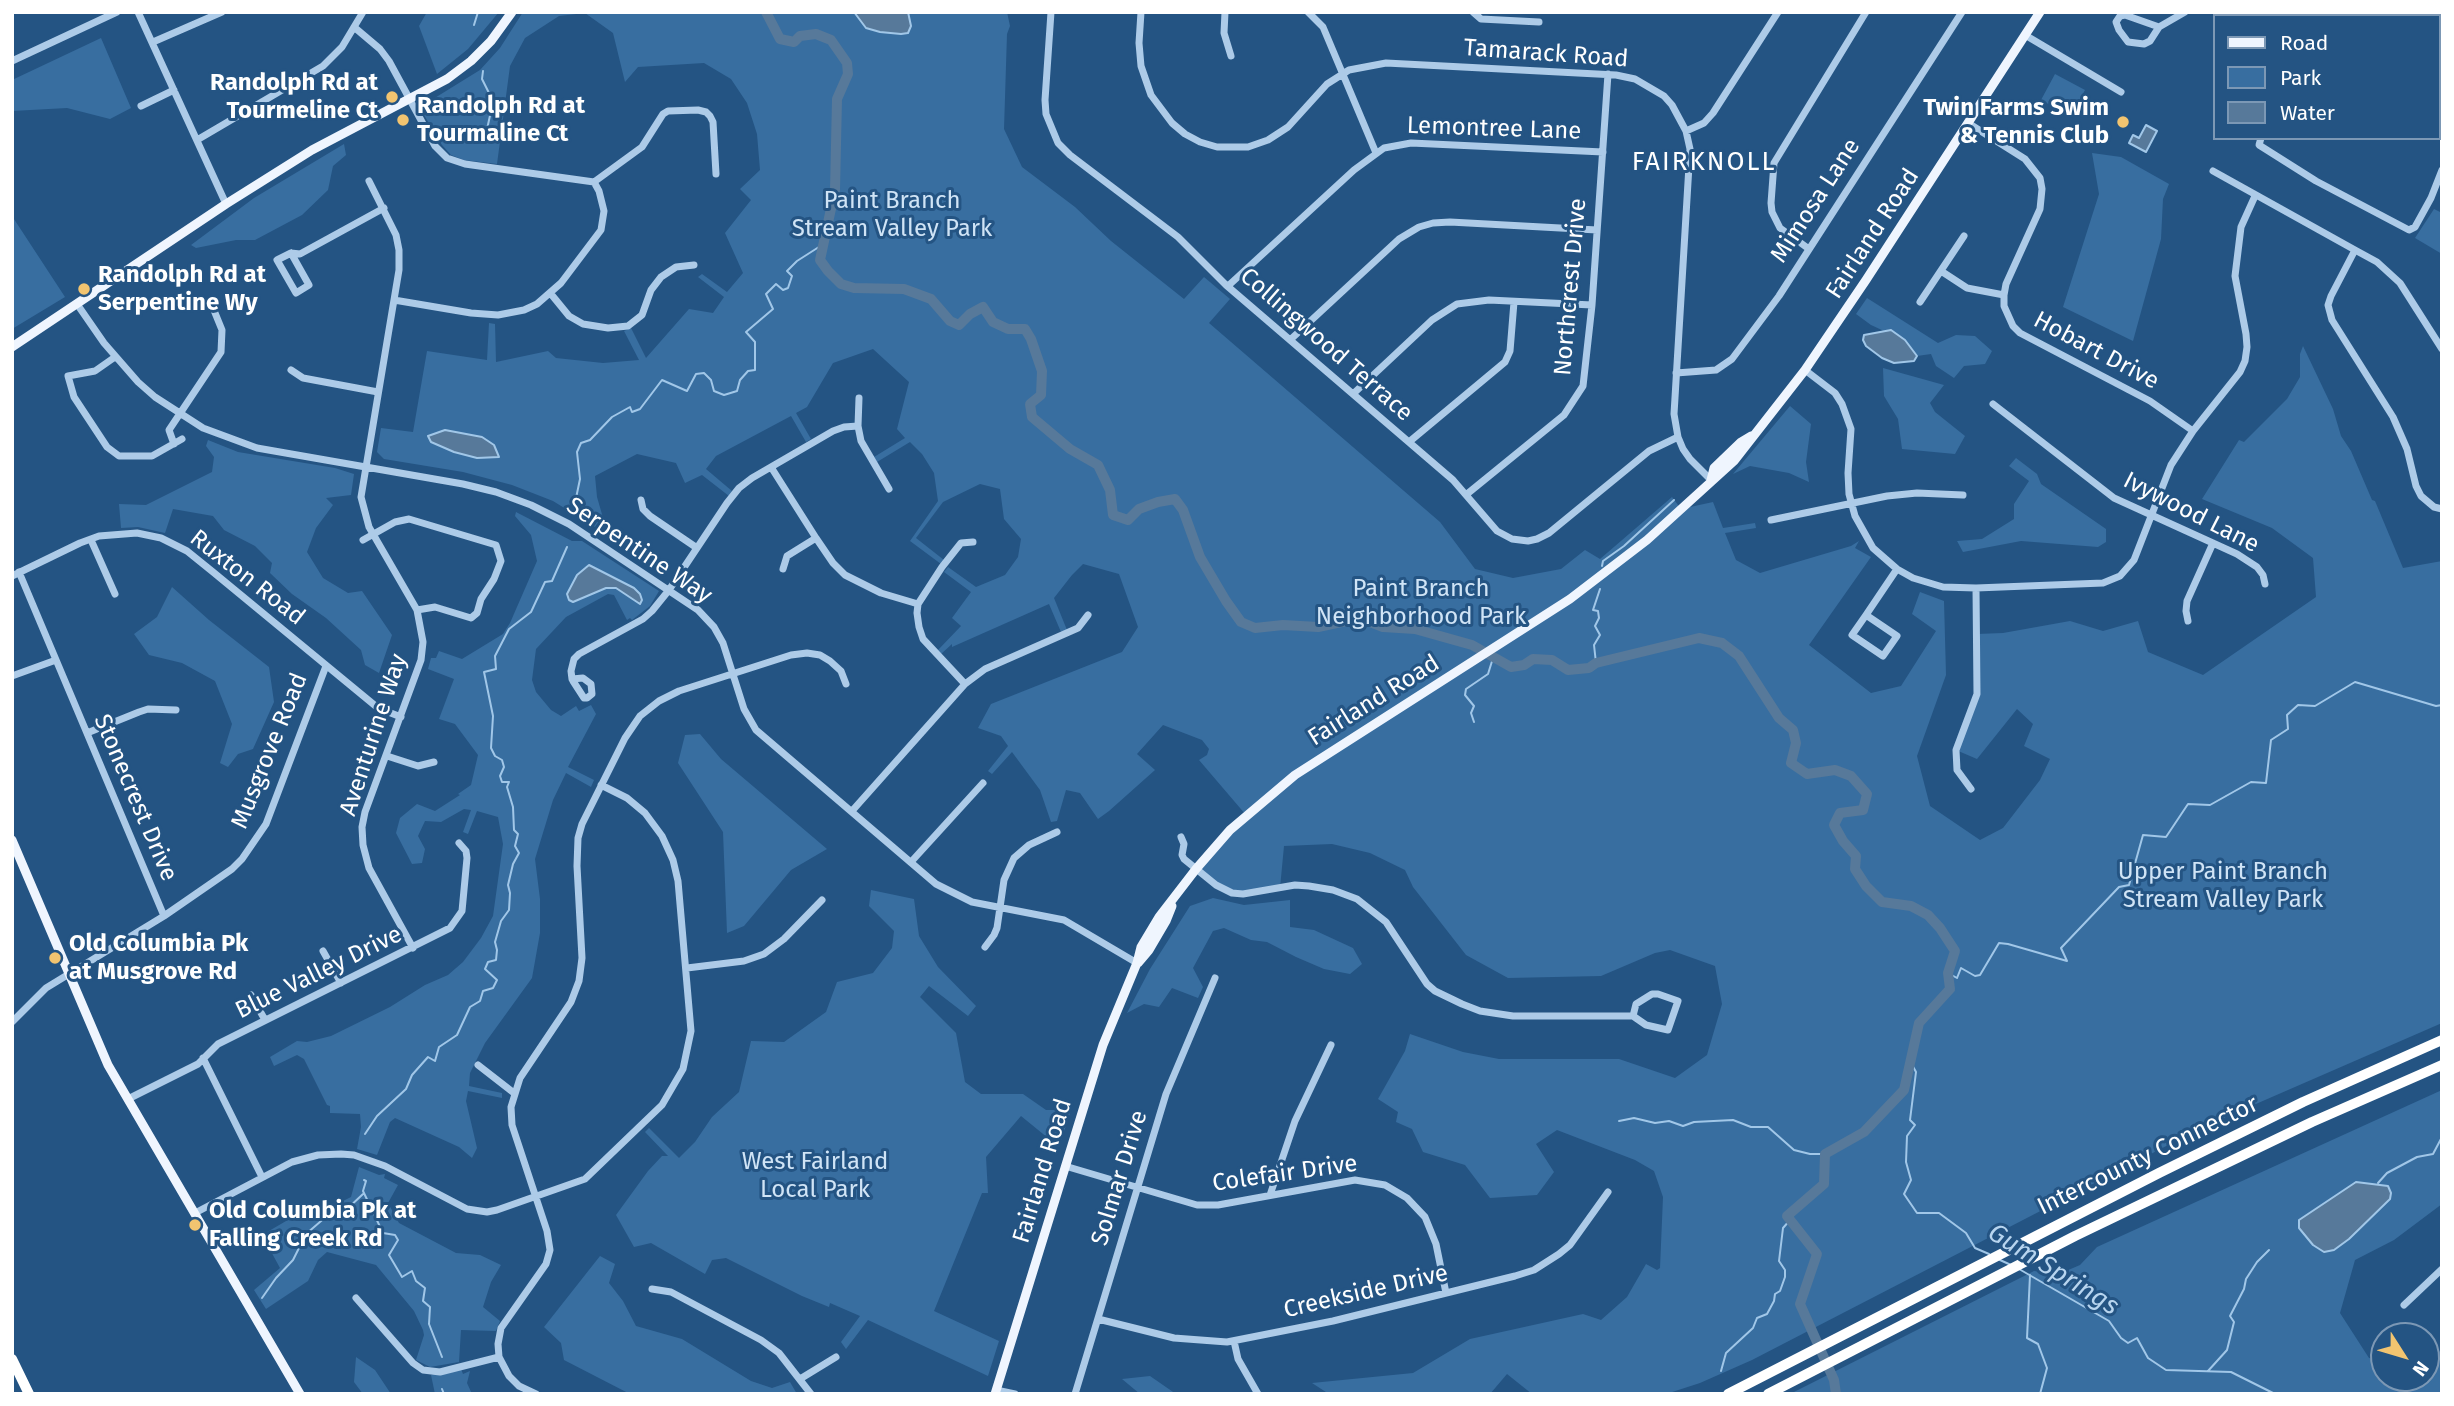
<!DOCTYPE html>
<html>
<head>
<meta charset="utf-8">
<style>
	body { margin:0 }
	#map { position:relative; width:2454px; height:1406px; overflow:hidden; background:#245483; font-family:"Fira Sans",sans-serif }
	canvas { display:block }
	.frame { position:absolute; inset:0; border:14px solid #fff; pointer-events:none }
	.legend { position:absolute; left:2213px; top:14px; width:228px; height:126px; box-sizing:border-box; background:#245483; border:2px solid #7c98b5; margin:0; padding:9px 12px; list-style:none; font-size:21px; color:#fff }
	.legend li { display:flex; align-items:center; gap:14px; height:35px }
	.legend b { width:35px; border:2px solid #7c98b5 }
	.north { position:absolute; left:2370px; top:1322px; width:70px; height:70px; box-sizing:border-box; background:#245483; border:2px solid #7c98b5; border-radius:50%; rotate:127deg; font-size:19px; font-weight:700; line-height:28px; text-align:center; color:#fff }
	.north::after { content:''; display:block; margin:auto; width:24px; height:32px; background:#f2c470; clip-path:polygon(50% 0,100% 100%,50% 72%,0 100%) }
</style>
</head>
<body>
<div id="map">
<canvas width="2454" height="1406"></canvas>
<div class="frame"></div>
<ul class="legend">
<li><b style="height:9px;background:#eff5fe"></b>Road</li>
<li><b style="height:19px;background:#386ea0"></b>Park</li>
<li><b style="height:19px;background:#57799a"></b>Water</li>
</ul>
<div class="north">N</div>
</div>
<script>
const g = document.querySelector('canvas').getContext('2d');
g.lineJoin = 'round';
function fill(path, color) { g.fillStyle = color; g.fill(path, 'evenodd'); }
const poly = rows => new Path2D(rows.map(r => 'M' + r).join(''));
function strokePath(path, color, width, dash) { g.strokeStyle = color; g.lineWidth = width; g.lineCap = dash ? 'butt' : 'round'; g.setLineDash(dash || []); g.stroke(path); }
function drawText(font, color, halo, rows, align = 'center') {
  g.font = font + ' "Fira Sans",sans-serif'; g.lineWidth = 6; g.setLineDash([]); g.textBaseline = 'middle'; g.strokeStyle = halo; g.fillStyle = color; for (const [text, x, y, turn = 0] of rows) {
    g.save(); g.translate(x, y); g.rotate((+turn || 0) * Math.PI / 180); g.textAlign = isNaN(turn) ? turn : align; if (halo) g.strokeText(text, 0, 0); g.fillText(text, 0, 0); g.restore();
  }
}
fill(poly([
	[427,12,499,12,468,49,437,74,419,26],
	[523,12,1007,12,1010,26,1007,34,1004,129,1022,167,1075,207,1111,241,1184,299,1204,277,1230,299,1209,323,1440,522,1475,569,1513,578,1561,569,1585,550,1600,559,1672,497,1681,509,1713,502,1723,528,1755,523,1756,528,1725,533,1736,560,1760,573,1851,546,1859,541,1855,548,1871,557,1809,645,1871,693,1901,686,1936,631,1912,614,1920,592,1944,601,1946,675,1917,756,1930,806,1980,840,2003,828,2040,780,2050,759,2024,746,2033,724,2017,709,1977,759,1956,750,1977,694,1977,634,2003,633,2070,621,2103,631,2138,621,2148,652,2203,675,2316,597,2313,558,2272,528,2202,499,2239,440,2244,442,2287,399,2300,377,2300,354,2303,346,2333,409,2341,436,2351,451,2372,500,2375,501,2403,568,2442,561,2442,1023,2203,1127,1752,1360,1700,1383,1666,1394,1532,1394,1507,1374,1490,1394,1329,1394,1312,1383,1413,1373,1470,1339,1583,1314,1601,1320,1627,1297,1646,1264,1657,1270,1660,1268,1663,1197,1654,1171,1635,1160,1557,1130,1536,1144,1554,1172,1537,1195,1490,1198,1465,1165,1423,1152,1412,1129,1396,1122,1398,1112,1378,1099,1405,1051,1410,1034,1463,1052,1499,1059,1619,1059,1675,1078,1707,1055,1722,1004,1715,966,1670,950,1655,953,1601,976,1508,978,1466,955,1413,887,1405,870,1370,853,1332,844,1284,846,1280,888,1232,893,1196,869,1246,815,1199,760,1207,755,1209,749,1202,740,1163,725,1137,754,1155,770,1109,811,1098,819,1080,793,1066,790,1057,821,1051,822,1040,790,1012,752,992,774,988,771,1008,746,1001,736,978,728,991,704,1122,652,1138,627,1119,574,1083,564,1072,575,1054,598,1067,630,1061,632,1049,604,952,647,952,644,941,654,938,650,961,626,952,618,971,592,944,572,948,567,976,587,1005,575,1018,557,1021,539,1004,519,1000,489,980,484,943,502,916,538,944,560,941,564,910,541,938,501,934,473,922,454,910,442,877,462,874,457,905,438,897,429,909,382,873,349,833,363,807,407,796,413,811,439,806,442,791,416,716,456,706,469,732,491,729,496,702,475,685,483,676,463,637,454,595,476,597,497,608,535,553,501,512,485,463,472,384,459,377,452,381,428,413,432,427,351,487,360,489,323,495,324,496,362,548,351,556,358,603,363,639,360,624,331,631,328,646,358,689,309,713,313,724,297,698,277,702,274,727,292,743,273,725,233,751,200,740,189,760,170,757,134,747,103,731,79,704,63,638,67,625,82,613,33,585,13,559,16,525,38,510,66,497,164,464,160,451,155,442,145,424,115,425,104,480,70,500,48],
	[101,38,131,108,110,119,67,108,12,111,12,80],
	[2055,74,2085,90,2071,116,2041,100],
	[344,144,346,155,333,166,328,190,302,215,255,240,236,240,196,248,191,245,254,198],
	[2092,153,2121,157,2169,184,2163,199,2161,239,2133,341,2063,307,2099,194],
	[2434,209,2442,213,2442,254,2415,238],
	[12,216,65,297,12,329],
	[1867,298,1938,343,1956,335,1975,336,1992,351,1985,364,1964,366,1954,378,1936,366,1931,354,1917,356,1905,340,1891,330,1884,331,1871,325,1856,314],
	[1883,368,1944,385,1930,403,1935,412,1965,436,1955,454,1902,449,1898,419,1884,396],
	[1790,406,1811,424,1806,462,1809,482,1789,473,1750,466,1733,474],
	[208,440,238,452,335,468,354,474,351,495,326,498,333,505,316,528,307,552,323,578,348,593,362,591,392,635,379,673,365,665,361,650,326,618,292,594,270,573,272,563,255,546,224,530,213,516,173,509,165,533,138,527,121,528,119,504,146,505,212,472,214,457,206,446],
	[2016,458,2037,474,2041,484,2106,529,2106,542,2098,547,2021,541,1963,552,1957,541,1982,539,2014,519,2014,504,2029,481,2009,466],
	[516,512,572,541,582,541,659,591,650,606,632,620,630,618,627,620,614,595,608,594,566,617,536,649,532,680,536,692,551,710,561,716,576,706,579,711,591,705,596,714,568,767,594,780,591,787,566,773,553,800,535,859,540,899,540,933,532,978,485,1043,470,1073,469,1086,502,1093,502,1098,468,1091,466,1101,477,1148,472,1158,459,1147,395,1118,390,1122,377,1155,357,1149,361,1127,360,1114,330,1113,330,1106,327,1105,304,1059,297,1055,274,1066,270,1057,297,1041,307,1042,331,1036,390,1007,425,985,448,975,463,962,481,938,493,916,503,844,498,817,477,811,468,834,463,832,471,810,464,809,441,822,425,821,418,836,425,849,422,863,412,864,396,833,400,818,417,804,435,811,460,795,458,794,471,785,478,755,455,724,439,719,454,679,428,669,431,658,436,658,439,651,462,659,503,634,510,623,537,561,531,535,515,516],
	[172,587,209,620,269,667,274,702,253,749,238,754,228,767,220,763,232,724,215,681,182,663,149,655,134,634,157,617],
	[700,734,721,759,827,849,791,870,744,926,727,933,723,832,678,763,685,735],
	[871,890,914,899,919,936,938,967,976,1006,968,1016,929,986,920,997,956,1033,965,1082,981,1094,1023,1094,1046,1110,1071,1110,1059,1147,1021,1116,986,1157,988,1193,982,1193,934,1311,999,1341,988,1376,868,1320,846,1349,841,1342,860,1316,830,1303,829,1307,802,1296,726,1258,712,1260,705,1274,651,1243,634,1247,616,1215,648,1171,662,1156,668,1156,645,1132,649,1128,679,1158,695,1142,712,1117,739,1092,751,1041,784,1042,826,1012,837,982,873,973,892,948,894,931,869,906],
	[1213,898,1244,905,1290,900,1290,927,1314,930,1353,948,1362,964,1350,974,1324,969,1296,957,1267,942,1251,940,1224,928,1213,931,1193,968,1203,987,1198,998,1172,988,1159,1007,1144,1004,1127,1013,1150,969,1190,906],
	[2442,1090,2442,1204,2394,1240,2355,1260,2340,1313,2369,1358,2384,1360,2384,1378,2426,1378,2426,1364,2442,1349,2442,1394,1790,1394,2034,1271,2059,1274,2080,1265,2097,1247],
	[359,1167,379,1175,385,1174,384,1178,398,1185,388,1203,399,1223,456,1253,480,1255,501,1265,491,1282,483,1307,500,1321,496,1331,461,1330,459,1362,430,1367,416,1360,424,1335,423,1330,414,1311,376,1265,327,1252,318,1260,308,1281,266,1309,254,1290,280,1268,262,1235,305,1210,325,1210,351,1197],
	[600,1256,615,1264,609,1283,623,1301,636,1326,682,1339,751,1381,772,1388,790,1382,797,1394,630,1394,564,1360,561,1343,544,1327],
	[356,1357,375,1370,391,1394,363,1394,354,1382],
	[461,1369,463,1374,470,1371,467,1383,472,1394,435,1394,431,1375],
	[1150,1376,1176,1394,1140,1394,1122,1379]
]), '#386ea0');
const water = poly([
	[854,12,908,12,911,26,908,33,901,34,880,32,866,28,854,12],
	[2146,125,2157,131,2146,152,2129,143,2133,135,2139,138,2146,125],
	[1891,330,1905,340,1917,356,1914,361,1894,363,1882,358,1866,346,1863,340,1864,335,1891,330],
	[445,430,482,437,494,445,499,457,477,458,454,452,431,442,428,436,445,430],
	[589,565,634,588,640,594,642,600,640,604,616,588,606,588,573,602,569,600,567,594,577,575,589,565],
	[2356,1182,2388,1186,2391,1193,2390,1199,2349,1239,2334,1250,2324,1252,2313,1245,2299,1228,2299,1220,2356,1182]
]);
fill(water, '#57799a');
strokePath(water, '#a1c7e8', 2);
strokePath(poly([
	[474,25,478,12],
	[483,71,482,79,490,95,491,111,484,143],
	[575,503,580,479,577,452,581,443,590,440,612,417,630,407,632,412,640,409,662,380,687,391,696,374,704,373,711,380,714,391,724,395,737,391,740,380,748,371,755,370,755,342,746,332,773,309,766,294,776,284,783,290,788,288,792,276,787,271,797,261,822,245],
	[1602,566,1603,561,1624,546,1674,500],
	[1596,663,1594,645,1600,635,1595,626,1599,618,1598,611,1593,610,1600,589],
	[1474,722,1471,713,1474,706,1465,695,1466,689,1488,674,1493,658],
	[1948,973,1957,978,1961,968,1975,976,1980,975,1999,943,2008,944,2067,961,2061,948,2119,887,2129,885,2143,835,2166,837,2188,804,2210,805,2251,782,2266,783,2271,740,2288,729,2287,715,2298,705,2315,706,2355,682,2436,706,2442,705],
	[1910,1061,1916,1072,1910,1120,1915,1125,1907,1136,1906,1162,1911,1180,1904,1194,1917,1213,1939,1213,1966,1233,1975,1248,1989,1254],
	[1619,1121,1634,1118,1655,1123,1669,1121,1683,1126,1694,1122,1733,1120,1751,1127,1768,1127,1794,1150,1810,1154,1825,1154],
	[365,1134,377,1116,406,1089,412,1075,428,1057,435,1061,439,1047,457,1035,470,1007,480,1001,483,991,493,988,497,980,485,969,488,962,496,960,497,950,495,942,501,921,509,910,510,893,508,885,513,864,519,853,515,846,518,834,514,830,513,807,507,787,509,782,502,782,500,776,504,767,502,760,495,756,491,748,493,716,484,672,496,669,495,656,509,629,531,612,545,582,552,581,567,547],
	[364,1180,366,1181,363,1191,383,1233,395,1235,398,1240,389,1255,402,1277,412,1271,416,1281,425,1288,423,1301,430,1307,429,1324,442,1357],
	[2378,1183,2387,1173,2417,1157,2433,1154,2442,1137],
	[2000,1260,2011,1265],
	[2019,1269,2109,1321,2121,1338,2128,1343,2137,1338,2148,1358,2166,1370,2231,1372,2275,1394],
	[2030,1275,2027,1338,2038,1344,2047,1368,2040,1394],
	[262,1298,276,1278,293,1260,306,1234,328,1215,346,1210,363,1194],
	[1721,1371,1726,1353,1753,1328,1757,1318,1767,1314,1774,1301,1775,1294,1780,1291,1785,1277,1785,1270,1779,1261,1783,1228,1790,1220],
	[2208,1371,2227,1350,2234,1322,2230,1316,2244,1289,2246,1279,2257,1262,2269,1250],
	[442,1389,444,1394]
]), '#a1c7e8', 2);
strokePath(poly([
	[766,12,780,39,794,42,800,36,816,34,831,40,847,63,848,74,837,99,835,190,820,260,828,271,841,284,854,288,904,289,931,299,950,321,959,325,970,314,983,307,993,322,1008,329,1025,329,1031,339,1042,371,1041,395,1030,404,1032,417,1070,449,1098,465,1110,490,1113,515,1128,520,1139,509,1158,502,1175,499,1183,510,1200,557,1226,601,1241,622,1255,628,1283,625,1318,627,1360,618,1383,627,1415,629,1472,645,1511,667,1524,665,1533,659,1552,660,1568,670,1589,668,1596,663,1699,638,1722,643,1739,656,1779,718,1793,730,1796,743,1791,763,1807,774,1835,770,1851,776,1867,794,1863,810,1840,813,1834,825,1843,841,1856,856,1855,869,1866,886,1882,902,1911,906,1928,915,1940,928,1955,951,1948,973,1950,989,1919,1023,1904,1090,1864,1132,1825,1154,1824,1184,1787,1216,1817,1254,1800,1304,1834,1380,1836,1394]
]), '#57799a', 10);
strokePath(poly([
	[138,12,226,204],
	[1051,12,1045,100,1046,114,1058,143,1070,155,1178,237,1226,285,1453,480,1497,531,1512,539,1528,541,1537,539,1549,533,1649,451,1678,437],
	[1141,12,1139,43,1141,66,1151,95,1172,123,1185,134,1200,142,1217,147,1248,147,1268,140,1288,127,1327,84,1349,70,1386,63,1616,75,1635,79,1664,96,1672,105,1686,131,1690,149,1674,414,1678,437,1683,449,1690,459,1711,480],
	[1225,12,1224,33,1231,56],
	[1308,12,1323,27,1376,153],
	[1473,12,1481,19,1539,22],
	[2268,12,2280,16],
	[2291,16,2292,12],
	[354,27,380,49,389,61,435,146,447,158,465,164,594,182],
	[2159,27,2125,15,2120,16,2116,22,2119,30,2128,42,2144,44,2150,41,2159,27,2185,12],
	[2025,35,2121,92],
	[153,42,222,12],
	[12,61,117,12],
	[141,106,174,90],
	[1968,123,2025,159,2040,178,2042,189,2040,209,2006,284,2004,295,2004,306,2013,326,2020,333,2150,401,2193,431],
	[1686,131,1704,123,1713,113,1778,12],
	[2261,138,2259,145,2316,181,2409,230,2415,227,2431,198,2442,170],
	[197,140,323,66,342,47,363,12],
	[2213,171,2355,250],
	[369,181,396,235,399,250,399,270,361,497,369,527,417,610,423,642,421,660,365,812,362,827,363,845,369,868,413,948],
	[594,182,642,147,663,114,668,111,698,110,706,112,710,116,713,122,716,174],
	[1809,249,1780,228,1772,212,1771,203,1774,163,1866,12],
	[291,253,309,285,296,293,277,260,291,253],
	[291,253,300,254,384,208],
	[1941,271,1967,288,2004,295],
	[1228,286,1354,170,1384,148,1411,143,1603,152],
	[551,294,569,316,583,324,608,328,628,326,642,315,651,290,661,277,676,267,694,265],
	[394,300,471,313,498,315,524,310,537,304,561,283,601,230,604,211,599,191,594,182],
	[1920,302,1964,236],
	[77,304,104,343,138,382,155,397,203,428,257,448,463,484,496,492,531,505,569,524,698,610,714,627,723,643,744,709,756,730,936,884,972,902,1064,920,1137,963],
	[1290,340,1399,239,1419,227,1433,223,1450,222,1597,230],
	[2442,349,2400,283,2377,262,2355,250,2331,296,2328,305,2332,320,2393,417,2407,449,2416,486,2421,496,2434,507,2442,509],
	[115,357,95,371,68,376,74,397,107,447,119,456,152,456,182,439],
	[291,370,303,378,378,392],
	[1805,370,1835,393,1842,404,1851,429,1848,473,1849,494,1855,516,1873,548,1897,569,1913,578,1943,587,1976,588,2103,583,2120,576,2134,560,2171,465,2193,431,2240,372,2245,361,2247,347,2246,334,2235,276,2241,227,2255,196],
	[1676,373,1716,370,1732,359,1779,296,1962,12],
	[1353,394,1432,320,1457,304,1489,300,1592,305],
	[859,398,858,426,861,441,889,489],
	[1993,404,2114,498,2237,554,2257,567,2263,575,2265,584],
	[1409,442,1505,362,1510,351,1514,302],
	[174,444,169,430,221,352,222,330,211,303],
	[771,467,816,538,833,563,845,575,881,593,918,604],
	[1467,494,1564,415,1583,386,1592,305,1608,74],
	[641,500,643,509,650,516,697,548],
	[1771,520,1887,496,1917,493,1963,495],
	[91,540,115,594],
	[363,540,395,522,409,519,496,545,501,561,494,579,481,599,477,613,471,618,435,607,417,610],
	[783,569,787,556,816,538],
	[19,572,164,916],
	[12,576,80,543,99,536,137,533,161,538,187,551,213,572,378,708,401,717],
	[1866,615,1897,636,1883,656,1852,635,1866,615,1897,569],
	[2188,621,2186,611,2187,601,2213,543],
	[12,676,56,660],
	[572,679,583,678,591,684,592,694,587,698,584,698,573,681,572,679,571,671,574,659,579,654,643,619,652,611,669,590,727,503,739,488,752,478,833,431,844,427,858,426],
	[965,684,923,639,919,627,917,613,918,604,942,567,961,543,973,542],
	[87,733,139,712,148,709,176,710],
	[387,756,418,766,434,762],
	[1971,789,1957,770,1956,750,1977,694,1976,588],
	[852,811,965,684,985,669,1078,628,1088,615],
	[1181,837,1184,844,1182,855,1184,859,1216,885,1232,893,1243,894,1295,885,1309,886,1333,890,1357,899,1386,922,1427,984,1435,991,1462,1004,1480,1011,1513,1016,1633,1016,1646,1025,1668,1030,1678,1001,1658,994,1652,994,1636,1004,1633,1016],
	[911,862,983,783],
	[985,947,994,935,997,928,1004,880,1014,858,1029,845,1057,832],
	[323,951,341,983],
	[687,968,744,961,764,954,784,939,822,900],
	[251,995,265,1020],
	[12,1022,46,988,164,916,232,869,242,859,266,824,326,666],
	[203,1058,262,1177],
	[478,1065,514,1093],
	[128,1099,198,1064,218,1044,450,928,462,911,467,858,466,851,459,843],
	[1065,1166,1197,1205,1218,1205,1355,1180,1385,1185,1407,1198,1425,1217,1436,1244,1446,1293],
	[1270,1195,1295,1121,1331,1045],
	[195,1213,292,1162,318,1155,341,1154,354,1155,385,1166,467,1209,487,1212,497,1210,585,1179,662,1105,683,1069,691,1031,678,881,673,860,662,836,645,813,627,798,601,785],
	[652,1289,671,1292,761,1340,779,1353,811,1394],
	[356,1298,413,1363,423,1370,440,1372,499,1357],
	[2404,1305,2442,1269],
	[1098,1319,1174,1338,1227,1342,1333,1321,1515,1276,1534,1270,1559,1254,1570,1245,1608,1192],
	[1234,1341,1238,1359,1258,1394],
	[800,1379,836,1357],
	[996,1390,1015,1394],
	[536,1394,519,1386,509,1376,499,1357,498,1344,501,1328,546,1264,550,1250,547,1231,512,1125,511,1107,520,1078,571,1002,579,981,582,958,577,866,578,838,582,824,625,738,640,716,659,701,679,691,791,655,807,653,820,655,830,661,841,671,846,684],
	[1075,1394,1166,1094,1215,978]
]), '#adcbe8', 7);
strokePath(poly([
	[12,347,226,204,312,150,447,79,471,61,491,41,512,12],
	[1711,480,1714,468,1741,442,1751,436],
	[12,840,108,1065,300,1394],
	[1138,963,1149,950,1166,921,1172,906],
	[995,1394,1103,1045,1137,963,1141,947,1159,917,1196,869,1230,830,1295,775,1570,599,1647,540,1734,461,1805,370,1866,280,2040,12]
]), '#eff5fe', 9);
strokePath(poly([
	[12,1359,29,1394],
	[1728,1394,2159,1173,2303,1102,2442,1040],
	[1768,1394,2075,1236,2312,1122,2442,1065]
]), '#fff', 10);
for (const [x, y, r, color] of [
	[392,97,7,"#f2c470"],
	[403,120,7,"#f2c470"],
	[2123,122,7,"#f2c470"],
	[84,289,7,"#f2c470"],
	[55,958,7,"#f2c470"],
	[195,1225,7,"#f2c470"]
]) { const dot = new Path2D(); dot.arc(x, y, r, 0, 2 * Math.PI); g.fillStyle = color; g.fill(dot); strokePath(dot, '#245483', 2.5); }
drawText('24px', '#fff', '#245483', [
	["Tamarack Road",1546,54,4],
	["Lemontree Lane",1494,129,2],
	["Mimosa Lane",1816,201,-57],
	["Fairland Road",1873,234,-57],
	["Northcrest Drive",1571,287,-85],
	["Collingwood Terrace",1326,345,41],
	["Hobart Drive",2096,351,28],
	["Ivywood Lane",2191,513,27],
	["Serpentine Way",639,551,34],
	["Ruxton Road",247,578,38],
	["Fairland Road",1374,701,-32],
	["Aventurine Way",374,735,-72],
	["Musgrove Road",270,751,-68],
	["Stonecrest Drive",135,798,67],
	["Blue Valley Drive",319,973,-26],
	["Intercounty Connector",2148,1156,-26],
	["Fairland Road",1043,1171,-73],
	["Colefair Drive",1285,1174,-8],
	["Solmar Drive",1120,1178,-73],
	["Creekside Drive",1366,1292,-13]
]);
drawText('bold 24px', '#fff', '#245483', [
	["Randolph Rd at",378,83,"right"],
	["Tourmeline Ct",378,111,"right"],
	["Randolph Rd at",417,106],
	["Tourmaline Ct",417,134],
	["Twin Farms Swim",2109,108,"right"],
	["& Tennis Club",2109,136,"right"],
	["Randolph Rd at",98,275],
	["Serpentine Wy",98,303],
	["Old Columbia Pk",69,944],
	["at Musgrove Rd",69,972],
	["Old Columbia Pk at",209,1211],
	["Falling Creek Rd",209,1239]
], 'left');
drawText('24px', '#d0e4f6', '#245483', [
	["Paint Branch",892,201],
	["Stream Valley Park",892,229],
	["Paint Branch",1421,589],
	["Neighborhood Park",1421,617],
	["Upper Paint Branch",2223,872],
	["Stream Valley Park",2223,900],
	["West Fairland",815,1162],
	["Local Park",815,1190]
]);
g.letterSpacing = '2px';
drawText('26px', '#fff', '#245483', [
	["FAIRKNOLL",1704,163]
]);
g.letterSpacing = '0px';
drawText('italic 26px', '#b8d5ef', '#245483', [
	["Gum Springs",2053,1270,32]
]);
</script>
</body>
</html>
